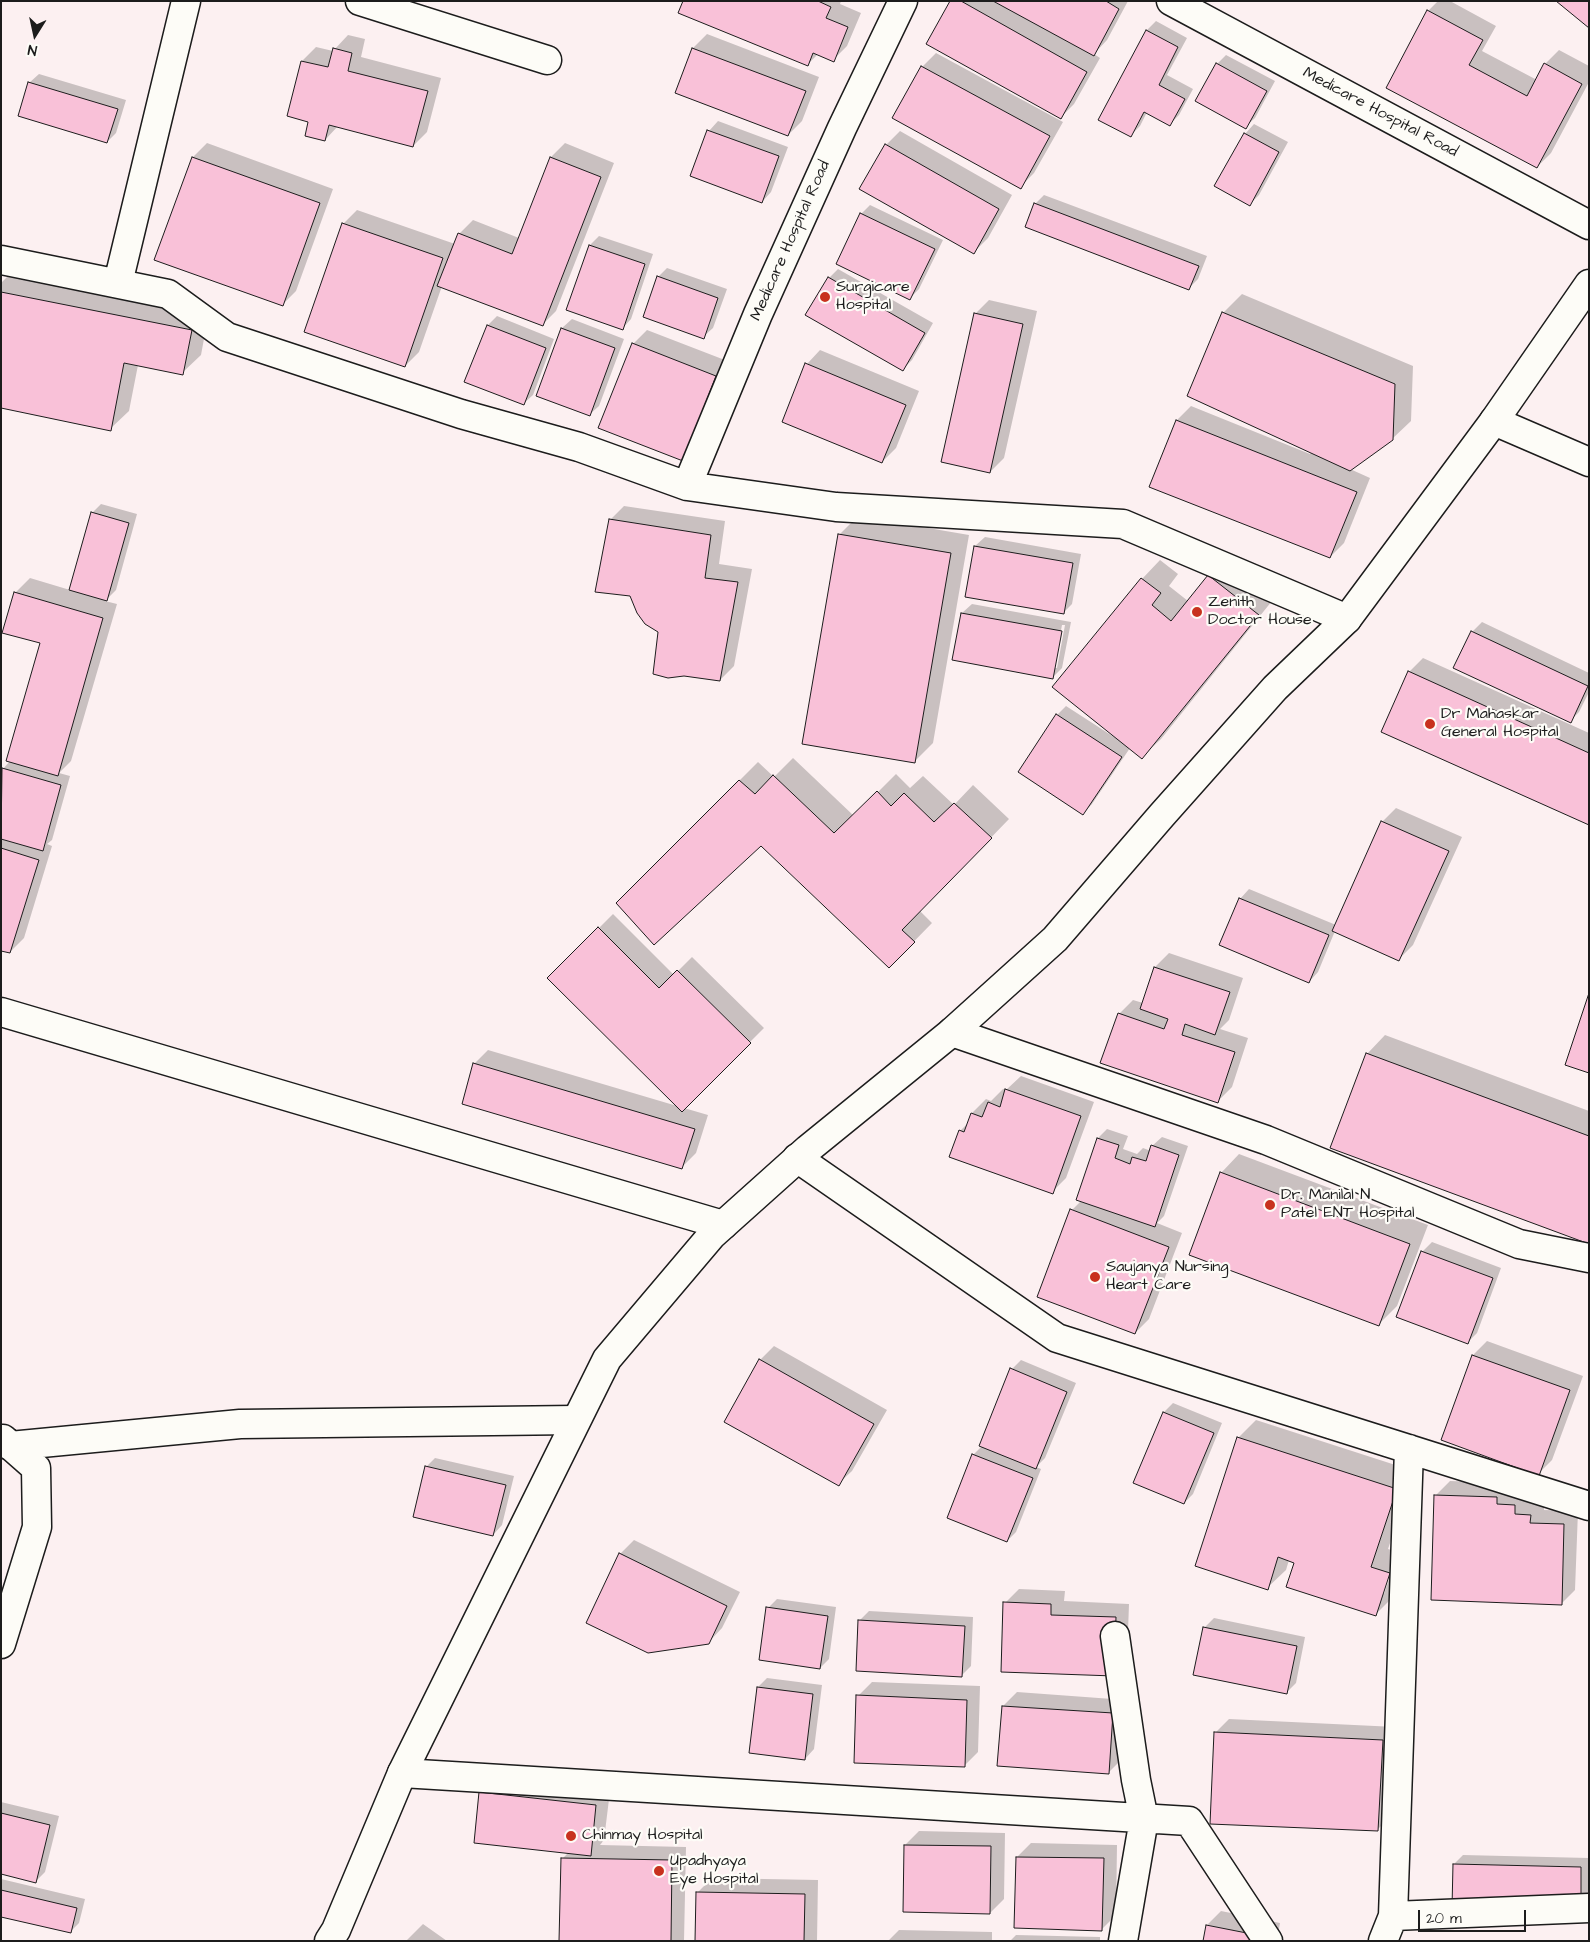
<!DOCTYPE html>
<html>
<head>
<meta charset="utf-8">
<style>
	body { margin:0 }
	#map { position:relative; width:1590px; height:1942px; overflow:hidden; background:#fcf0f1; font-family:"Architects Daughter",sans-serif }
	canvas { display:block }
	.frame { position:absolute; inset:0; border:2px solid #1c1c1c; pointer-events:none }
	.north { position:absolute; left:10px; top:10px; width:50px; height:50px; -webkit-text-stroke:4px #fdfcf7; paint-order:stroke; rotate:190deg; font-size:14px; font-weight:700; line-height:20px; text-align:center; color:#1c1c1c }
	.north::after { content:''; display:block; margin:auto; width:18px; height:22px; background:#1c1c1c; clip-path:polygon(50% 0,100% 100%,50% 72%,0 100%) }
	.scale { position:absolute; left:1418px; top:1910px; width:108px; height:22px; box-sizing:border-box; border:2px solid #1c1c1c; border-top:0; padding-left:6px; font-size:15px; line-height:18px; white-space:nowrap; color:#1c1c1c; -webkit-text-stroke:4px #fdfcf7; paint-order:stroke }
</style>
</head>
<body>
<div id="map">
<canvas width="1590" height="1942"></canvas>
<div class="frame"></div>
<div class="north">N</div>
<div class="scale">20 m</div>
</div>
<script>
const g = document.querySelector('canvas').getContext('2d');
g.lineJoin = 'round';
function fill(path, color) { g.fillStyle = color; g.fill(path, 'evenodd'); }
const poly = rows => new Path2D(rows.map(r => 'M' + r).join(''));
function strokePath(path, color, width, dash) { g.strokeStyle = color; g.lineWidth = width; g.lineCap = dash ? 'butt' : 'round'; g.setLineDash(dash || []); g.stroke(path); }
function drawText(font, color, halo, rows, align = 'center') {
  g.font = font + ' "Architects Daughter",sans-serif'; g.lineWidth = 4.5; g.setLineDash([]); g.textBaseline = 'middle'; g.strokeStyle = halo; g.fillStyle = color; for (const [text, x, y, turn = 0] of rows) {
    g.save(); g.translate(x, y); g.rotate((+turn || 0) * Math.PI / 180); g.textAlign = isNaN(turn) ? turn : align; if (halo) g.strokeText(text, 0, 0); g.fillText(text, 0, 0); g.restore();
  }
}
fill(poly([
	[685,1,841,1,840,4,861,13,847,46,833,60,818,54,807,65],
	[952,1,1128,1,1107,40,1094,54,1100,58,1074,104,1060,118],
	[1438,1,1450,1,1496,26,1482,51,1537,80,1545,64,1559,50,1589,66,1589,82,1551,153,1537,167,1428,11],
	[1156,21,1187,38,1167,75,1193,89,1179,115,1170,124,1147,112,1140,126,1130,136,1099,119,1147,30],
	[707,34,819,77,802,121,788,135,677,92,693,48],
	[348,35,365,39,361,57,441,78,427,132,413,146,338,126,325,140,310,121,302,61,316,47,333,51],
	[936,53,1063,122,1034,173,1020,187,894,118,922,67],
	[1226,55,1275,81,1255,118,1245,127,1217,64],
	[39,74,126,100,116,133,107,142,29,83],
	[718,121,788,147,771,192,762,202,692,176,709,131],
	[1254,124,1288,142,1259,195,1250,204,1245,134],
	[900,131,1012,195,988,238,974,252,886,145],
	[207,143,333,189,296,291,282,305,156,259,193,157],
	[565,143,614,163,556,311,542,325,442,286,419,352,405,366,343,224,357,210,455,244,459,234,473,220,519,238,551,157],
	[1044,195,1207,256,1198,279,1189,288,1035,204],
	[870,205,943,240,919,289,910,298,861,214],
	[599,236,653,254,631,319,622,329,590,245],
	[667,268,727,289,713,328,703,337,658,277],
	[838,269,933,323,912,360,903,369,829,278],
	[12,272,209,312,201,355,182,373,138,365,129,411,110,429,1,407,1,283],
	[1242,294,1413,366,1411,421,1392,439,1350,469,1370,478,1344,543,1330,557,1151,486,1177,420,1191,406,1310,454,1311,452,1223,313],
	[989,300,1037,311,1004,458,990,472,975,314],
	[497,316,554,339,533,395,523,404,488,325],
	[572,319,624,339,599,406,589,415,537,395,562,328],
	[647,330,730,362,696,446,633,344],
	[820,350,919,391,896,448,882,462,807,364],
	[101,504,137,514,116,590,105,601,117,604,71,761,59,773,70,776,52,840,47,844,52,846,24,938,10,952,1,949,1,774,3,769,10,761,41,643,4,632,16,592,30,578,70,590,92,513],
	[624,506,725,521,719,564,752,569,734,666,720,680,659,631,610,520],
	[858,516,969,535,933,743,915,761,839,535],
	[985,537,1081,554,1072,604,1063,613,975,546],
	[1227,558,1276,596,1161,739,1142,757,1130,748,1092,804,1083,814,1057,715,1066,706,1114,737,1142,579,1160,560,1178,574,1169,586,1188,601,1209,576],
	[972,604,1071,622,1062,668,1053,677,962,613],
	[1062,625,1065,625,1057,668,1054,668],
	[1482,622,1589,673,1589,692,1579,712,1570,721,1455,667,1473,631],
	[1423,658,1589,733,1589,824,1409,672],
	[793,758,854,816,896,774,910,788,923,776,954,805,973,785,1009,819,920,911,932,923,889,967,761,845,617,903,758,762,774,777],
	[1396,808,1462,837,1413,945,1399,959,1335,931,1318,972,1309,982,1240,899,1249,889,1336,925,1382,822],
	[613,914,674,975,692,957,764,1028,684,1108,708,1115,696,1153,682,1167,474,1064,488,1050,677,1106,549,978],
	[1169,953,1243,978,1229,1020,1220,1029,1248,1038,1232,1087,1218,1101,1119,1014,1133,1000,1143,1003,1155,967],
	[1385,1035,1589,1111,1589,1242,1367,1054],
	[1021,1076,1094,1102,1066,1178,1052,1192,960,1131,969,1122,972,1113,986,1099,991,1101,1003,1089,1006,1090],
	[1107,1129,1128,1136,1123,1149,1137,1154,1143,1148,1151,1151,1152,1146,1162,1137,1188,1146,1164,1216,1157,1223,1182,1233,1149,1319,1135,1333,1072,1210,1081,1201,1098,1138],
	[1239,1154,1428,1225,1397,1306,1378,1325,1221,1173],
	[1432,1242,1501,1268,1477,1333,1468,1342,1398,1316,1423,1251],
	[1487,1341,1583,1376,1552,1460,1538,1474,1443,1439,1473,1355],
	[774,1346,887,1410,852,1471,838,1484,760,1360],
	[1021,1360,1076,1383,1045,1458,1036,1467,1041,1469,1016,1532,1007,1541,973,1455,982,1446,1012,1369],
	[1173,1403,1222,1423,1193,1494,1184,1503,1164,1412],
	[1256,1420,1414,1471,1388,1549,1408,1555,1394,1596,1376,1614,1296,1562,1289,1560,1286,1570,1267,1588,1238,1438],
	[1391,1567,1393,1567,1384,1594,1382,1594],
	[435,1458,514,1476,502,1525,493,1535,426,1467],
	[1450,1481,1511,1483,1544,1501,1544,1510,1578,1511,1575,1590,1561,1604,1436,1495],
	[634,1540,740,1592,722,1628,708,1643,620,1554],
	[1019,1589,1065,1591,1064,1601,1129,1604,1127,1660,1005,1603],
	[777,1599,836,1607,829,1659,820,1668,768,1608],
	[869,1611,973,1617,971,1666,961,1676,860,1620],
	[1214,1618,1305,1637,1296,1683,1286,1693,1205,1627],
	[767,1678,822,1685,814,1749,805,1759,758,1687],
	[872,1682,980,1686,978,1752,964,1766,858,1696],
	[1017,1692,1126,1700,1123,1758,1109,1772,1003,1706],
	[1229,1719,1396,1727,1391,1816,1377,1830,1215,1733],
	[495,1778,610,1791,604,1840,600,1845,686,1847,684,1941,561,1941,562,1859,569,1852,481,1792],
	[1,1802,59,1816,45,1872,36,1881,1,1873],
	[919,1831,1005,1833,1004,1899,990,1913,905,1845],
	[1031,1843,1117,1845,1116,1915,1102,1929,1017,1857],
	[1463,1855,1589,1858,1589,1901,1454,1864],
	[712,1878,818,1880,817,1941,697,1941,698,1892],
	[1,1879,85,1899,79,1923,70,1932,1,1916],
	[1221,1911,1280,1923,1277,1941,1207,1925],
	[423,1924,447,1941,406,1941],
	[899,1930,992,1932,992,1941,888,1941],
	[1016,1935,1100,1937,1100,1941,1010,1941]
]), '#0003');
const building = poly([
	[683,1,818,1,831,7,826,18,848,27,834,62,813,53,808,66,678,13,683,1],
	[950,1,961,1,1087,72,1061,119,926,44,950,1],
	[993,1,1106,1,1119,9,1094,56,993,1],
	[1556,1,1589,1,1589,28,1556,1],
	[1427,10,1483,40,1469,65,1527,96,1544,63,1582,84,1537,168,1386,88,1427,10],
	[1146,30,1178,47,1159,85,1185,99,1170,126,1144,112,1131,137,1098,120,1146,30],
	[333,48,352,53,348,71,428,91,413,147,329,125,325,141,305,136,308,122,287,116,301,61,328,67,333,48],
	[692,48,806,91,788,136,675,93,692,48],
	[1216,63,1267,91,1246,129,1195,101,1216,63],
	[921,66,1050,136,1021,189,892,118,921,66],
	[28,82,118,109,107,143,18,116,28,82],
	[707,130,779,156,762,203,690,176,707,130],
	[1244,133,1279,152,1250,206,1214,186,1244,133],
	[885,144,999,209,974,254,859,189,885,144],
	[192,157,320,203,283,306,154,260,192,157],
	[550,157,601,177,543,326,437,286,458,233,512,254,550,157],
	[1034,203,1199,266,1189,290,1025,227,1034,203],
	[860,213,935,249,910,300,836,264,860,213],
	[342,223,443,258,405,367,304,332,342,223],
	[589,245,645,264,623,330,566,310,589,245],
	[657,276,718,298,704,339,643,317,657,276],
	[828,277,925,333,903,371,805,315,828,277],
	[1,292,192,330,183,375,124,363,111,431,1,408,1,292],
	[1222,312,1395,384,1393,440,1350,471,1187,396,1222,312],
	[974,313,1023,324,990,473,941,462,974,313],
	[487,325,546,348,524,405,464,382,487,325],
	[561,328,615,348,590,416,536,396,561,328],
	[632,343,716,376,683,461,598,428,632,343],
	[805,363,906,405,882,463,782,422,805,363],
	[1176,420,1357,492,1330,558,1149,487,1176,420],
	[91,512,129,523,107,601,69,590,91,512],
	[609,519,711,535,705,578,738,582,720,681,684,676,668,678,653,674,658,632,645,624,637,613,630,596,595,592,609,519],
	[838,534,951,553,915,763,802,744,838,534],
	[974,546,1073,563,1064,614,965,597,974,546],
	[1208,575,1259,615,1142,759,1052,687,1141,578,1161,593,1152,605,1171,621,1208,575],
	[14,592,103,618,58,776,6,761,40,643,2,633,14,592],
	[961,613,1062,631,1053,679,952,660,961,613],
	[1471,631,1588,686,1571,723,1453,668,1471,631],
	[1408,671,1589,753,1589,825,1381,732,1408,671],
	[1056,714,1122,757,1083,815,1018,772,1056,714],
	[2,768,61,785,43,851,1,839,2,768],
	[773,775,834,833,877,791,891,806,904,793,934,822,954,803,992,838,902,930,915,942,889,968,761,846,654,945,616,903,739,780,755,794,773,775],
	[1381,821,1449,851,1399,961,1332,931,1381,821],
	[1,848,39,860,10,953,1,951,1,848],
	[1239,898,1329,935,1309,983,1219,945,1239,898],
	[598,927,659,988,677,970,751,1043,682,1112,547,978,598,927],
	[1154,967,1230,992,1215,1035,1185,1024,1182,1035,1235,1052,1218,1103,1100,1063,1118,1013,1164,1029,1168,1019,1140,1009,1154,967],
	[1589,993,1589,1073,1565,1065,1589,993],
	[1366,1053,1589,1136,1589,1244,1330,1148,1366,1053],
	[473,1063,695,1129,682,1169,462,1104,473,1063],
	[1005,1089,1081,1116,1053,1194,949,1157,959,1130,964,1132,971,1113,982,1117,988,1102,1000,1107,1005,1089],
	[1097,1138,1119,1145,1115,1158,1130,1164,1132,1157,1146,1161,1151,1145,1179,1155,1155,1227,1076,1200,1097,1138],
	[1220,1172,1410,1244,1379,1326,1189,1255,1220,1172],
	[1070,1209,1169,1247,1135,1334,1037,1297,1070,1209],
	[1421,1251,1493,1278,1468,1344,1396,1317,1421,1251],
	[1472,1355,1570,1390,1539,1476,1441,1440,1472,1355],
	[759,1359,874,1424,839,1486,724,1422,759,1359],
	[1010,1368,1067,1392,1036,1469,979,1446,1010,1368],
	[1163,1412,1214,1433,1184,1504,1133,1483,1163,1412],
	[1237,1437,1397,1489,1371,1567,1390,1573,1376,1616,1286,1587,1294,1563,1278,1557,1268,1590,1195,1566,1237,1437],
	[972,1454,1033,1478,1007,1542,947,1518,972,1454],
	[425,1466,506,1485,493,1536,413,1517,425,1466],
	[1434,1495,1497,1497,1497,1504,1515,1505,1515,1514,1531,1515,1530,1523,1564,1524,1562,1605,1431,1600,1434,1495],
	[619,1553,727,1606,709,1644,648,1653,586,1623,619,1553],
	[1003,1602,1051,1604,1051,1615,1116,1617,1114,1676,1001,1672,1003,1602],
	[766,1607,828,1616,820,1669,759,1660,766,1607],
	[858,1620,965,1626,962,1677,856,1671,858,1620],
	[1203,1627,1297,1646,1287,1694,1193,1675,1203,1627],
	[757,1687,813,1694,805,1760,749,1753,757,1687],
	[856,1695,967,1700,965,1767,854,1763,856,1695],
	[1002,1706,1113,1713,1109,1774,997,1766,1002,1706],
	[1214,1732,1383,1740,1378,1831,1210,1824,1214,1732],
	[479,1792,596,1805,591,1856,474,1843,479,1792],
	[1,1813,50,1825,36,1883,1,1874,1,1813],
	[904,1845,991,1846,990,1914,903,1912,904,1845],
	[1016,1857,1104,1858,1102,1931,1014,1928,1016,1857],
	[561,1858,672,1860,671,1941,559,1941,561,1858],
	[1453,1864,1581,1867,1581,1911,1452,1908,1453,1864],
	[1,1890,77,1908,71,1933,1,1917,1,1890],
	[696,1892,805,1894,804,1941,695,1941,696,1892],
	[1206,1925,1267,1937,1266,1941,1203,1941,1206,1925]
]);
fill(building, '#f9c1d8');
strokePath(building, '#1c1c1c', 1);
const street = poly([
	[360,1,547,60],
	[1171,1,1589,225],
	[1,260,168,294,227,337,461,414,579,447,687,486,836,507,1123,524,1347,619],
	[118,283,186,1],
	[1494,421,1589,462],
	[687,486,758,314,842,128,903,1],
	[1,1012,723,1225],
	[952,1032,1266,1140,1519,1244,1589,1258],
	[797,1158,1057,1338,1589,1506],
	[10,1446,240,1424,576,1420],
	[1115,1636,1136,1780,1144,1819,1123,1941],
	[1,1644,37,1527,36,1468,3,1439],
	[402,1773,1189,1821,1268,1941],
	[1393,1916,1589,1908],
	[1383,1941,1393,1916,1409,1449]
]);
const secondary = poly([
	[329,1941,336,1930,402,1773,607,1359,712,1235,808,1149,952,1032,1055,939,1162,815,1275,688,1347,619,1494,421,1589,284]
]);
strokePath(street, '#1c1c1c', 31);
strokePath(secondary, '#1c1c1c', 31);
strokePath(street, '#fdfcf7', 28);
strokePath(secondary, '#fdfcf7', 28);
for (const [x, y, r, color] of [
	[825,297,6,"#c8321e"],
	[1197,612,6,"#c8321e"],
	[1430,724,6,"#c8321e"],
	[1270,1205,6,"#c8321e"],
	[1095,1277,6,"#c8321e"],
	[571,1836,6,"#c8321e"],
	[659,1871,6,"#c8321e"]
]) { const dot = new Path2D(); dot.arc(x, y, r, 0, 2 * Math.PI); g.fillStyle = color; g.fill(dot); strokePath(dot, '#fdfcf7', 2); }
drawText('16px', '#1c1c1c', '#fdfcf7', [
	["Medicare Hospital Road",1380,113,28],
	["Medicare Hospital Road",791,241,-66]
]);
drawText('16px', '#1c1c1c', '#fdfcf7', [
	["Surgicare",836,288],
	["Hospital",836,306],
	["Zenith",1208,603],
	["Doctor House",1208,621],
	["Dr Mahaskar",1441,715],
	["General Hospital",1441,733],
	["Dr. Manilal N",1281,1196],
	["Patel ENT Hospital",1281,1214],
	["Saujanya Nursing",1106,1268],
	["Heart Care",1106,1286],
	["Chinmay Hospital",582,1836],
	["Upadhyaya",670,1862],
	["Eye Hospital",670,1880]
], 'left');
</script>
</body>
</html>
